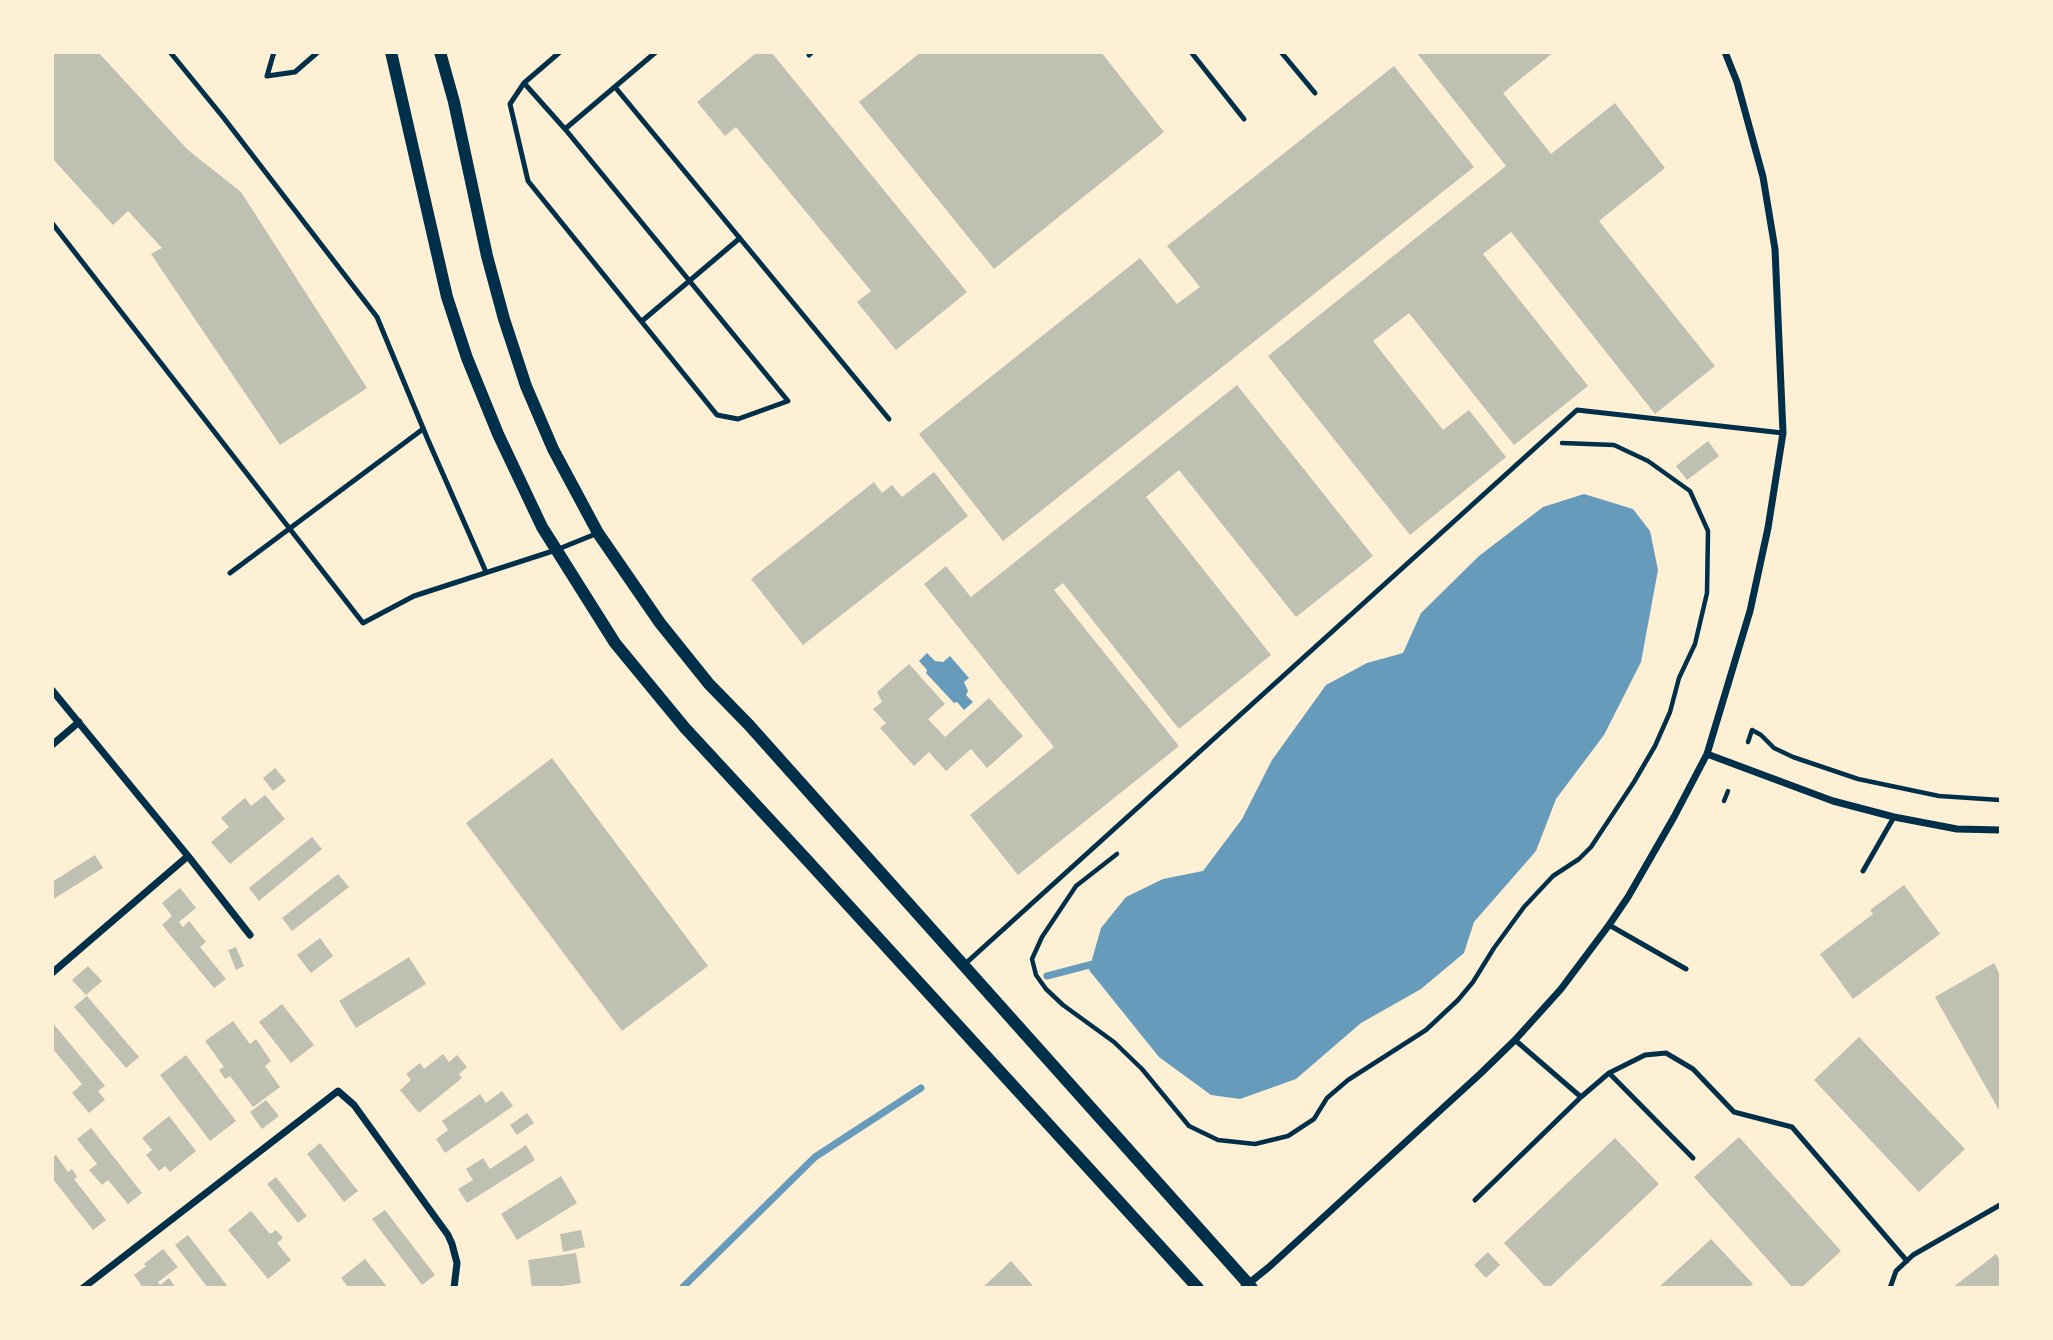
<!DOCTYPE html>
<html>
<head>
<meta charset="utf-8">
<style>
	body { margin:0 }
	#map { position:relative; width:2053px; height:1340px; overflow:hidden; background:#fdf0d5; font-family:Barlow,sans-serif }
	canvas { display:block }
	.frame { position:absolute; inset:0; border:54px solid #fdf0d5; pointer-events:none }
</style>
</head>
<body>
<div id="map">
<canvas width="2053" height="1340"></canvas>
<div class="frame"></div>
</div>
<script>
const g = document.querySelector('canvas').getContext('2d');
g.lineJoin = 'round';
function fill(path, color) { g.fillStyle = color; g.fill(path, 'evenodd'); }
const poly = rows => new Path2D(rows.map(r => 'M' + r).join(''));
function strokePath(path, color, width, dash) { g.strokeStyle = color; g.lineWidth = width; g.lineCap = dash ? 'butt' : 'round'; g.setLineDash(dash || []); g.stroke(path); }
fill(poly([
	[1584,494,1633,509,1650,531,1658,570,1641,662,1604,735,1556,799,1536,851,1474,922,1464,953,1421,989,1361,1023,1296,1079,1240,1099,1211,1095,1159,1057,1089,970,1101,928,1126,897,1163,879,1203,871,1242,819,1272,760,1326,685,1367,663,1403,653,1421,613,1479,556,1543,507],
	[927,653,935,661,943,662,950,656,969,678,964,682,968,691,966,695,973,702,964,710,957,702,954,703,926,673,927,670,919,661]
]), '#669bbc');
strokePath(poly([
	[1047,976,1097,963],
	[682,1288,815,1157,921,1088]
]), '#669bbc', 7);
fill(poly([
	[52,52,98,52,188,150,241,192,367,388,280,445,151,254,162,248,128,211,113,225,52,158],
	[757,52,771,52,967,292,896,350,857,302,871,291,736,127,725,136,697,102],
	[921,52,1101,52,1164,132,994,269,859,102],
	[1416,52,1554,52,1503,93,1551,154,1615,103,1665,168,1599,221,1715,366,1655,414,1511,232,1483,254,1588,386,1514,445,1409,313,1373,341,1443,430,1469,410,1506,457,1410,535,1268,356,1506,166],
	[1394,66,1474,167,1003,541,919,434,1140,258,1177,304,1200,287,1167,246],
	[1237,385,1373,556,1296,617,1179,470,1146,497,1271,655,1179,729,1063,583,1054,590,1179,746,1018,875,970,815,1054,747,924,584,946,566,971,597],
	[1708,441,1719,456,1687,480,1676,466],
	[934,472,968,516,803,645,751,579,874,482,882,493,892,485,902,497],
	[909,664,945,704,928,719,945,737,989,698,1023,736,987,768,971,749,946,771,929,752,914,766,880,728,886,723,873,709,882,702,877,692],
	[552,758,708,966,622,1031,466,823],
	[275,768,286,781,273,791,263,778],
	[265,795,285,819,230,864,211,842,229,827,221,818,245,798,251,806],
	[312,837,322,849,259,901,249,888],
	[95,855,103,868,52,900,52,882],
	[338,874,349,887,292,931,282,918],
	[1904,885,1940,934,1853,999,1820,954,1873,914,1870,910],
	[180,888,196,908,179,922,183,927,189,921,206,942,200,947,226,979,214,988,162,925,172,916,162,903],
	[320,938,333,956,311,973,297,955],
	[236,947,244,966,236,970,228,950],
	[409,957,426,984,356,1028,339,1001],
	[1994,963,2000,975,2000,1112,1935,997],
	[88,966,102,981,86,995,72,980],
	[87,996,139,1057,126,1068,74,1007],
	[282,1004,314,1045,291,1063,259,1022],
	[233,1021,250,1044,256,1039,271,1061,265,1066,280,1087,253,1107,230,1076,225,1079,219,1070,224,1067,205,1041],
	[52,1022,105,1086,98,1091,105,1100,89,1113,72,1093,82,1084,52,1048],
	[1859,1037,1965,1149,1919,1192,1814,1080],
	[443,1054,449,1062,457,1055,467,1067,459,1074,462,1078,419,1113,400,1090,411,1080,406,1074,420,1063,424,1069],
	[186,1055,236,1121,210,1141,160,1075],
	[502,1091,513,1106,445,1153,436,1139,448,1130,442,1121,480,1094,486,1103],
	[266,1100,279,1116,262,1129,250,1112],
	[527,1113,534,1123,517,1135,510,1125],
	[169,1116,196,1151,170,1172,165,1166,159,1171,146,1155,152,1150,142,1138],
	[91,1128,142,1193,128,1204,108,1180,102,1185,89,1170,97,1164,77,1139],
	[1739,1137,1841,1251,1801,1288,1793,1288,1694,1177],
	[1615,1138,1659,1184,1549,1288,1546,1288,1504,1243],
	[320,1143,358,1191,344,1202,307,1154],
	[526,1145,535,1160,467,1203,458,1189,473,1180,466,1169,483,1158,490,1169],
	[56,1155,68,1172,72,1169,77,1177,74,1179,106,1220,93,1230,52,1178,52,1157],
	[561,1176,577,1203,517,1240,501,1214],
	[276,1177,307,1216,298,1223,267,1184],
	[385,1210,435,1275,422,1285,372,1219],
	[251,1211,270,1234,276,1230,283,1238,277,1243,291,1260,268,1279,228,1230],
	[581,1230,585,1247,563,1252,560,1234],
	[188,1235,229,1288,208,1288,175,1245],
	[1711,1239,1753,1284,1749,1288,1658,1288],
	[163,1249,178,1267,158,1282,160,1285,169,1278,176,1288,143,1288,134,1275,146,1266,144,1264],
	[1488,1252,1500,1265,1486,1278,1474,1265],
	[576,1253,581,1283,551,1288,532,1288,528,1260],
	[1996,1254,2000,1260,2000,1288,1952,1288],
	[365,1259,388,1288,349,1288,341,1278],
	[1011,1261,1035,1288,982,1288]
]), '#bec0b2');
strokePath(poly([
	[1748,742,1752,730,1761,735,1774,748,1793,757,1858,779,1939,796,2000,800],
	[1724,801,1728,791],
	[1117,854,1076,886,1042,937,1032,959,1036,975,1046,989,1063,1005,1114,1042,1142,1069,1189,1126,1218,1140,1255,1144,1288,1136,1314,1119,1327,1098,1348,1080,1426,1030,1458,1000,1473,982,1494,948,1524,907,1553,876,1579,859,1591,847,1634,782,1655,746,1670,712,1679,678,1695,644,1707,593,1708,531,1690,491,1648,461,1614,445,1562,443]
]), '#003049', 4.5);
strokePath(poly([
	[170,52,223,117,377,317,428,440,486,572],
	[274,52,267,76,295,72,318,52],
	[1191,52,1244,119],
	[1281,52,1315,93],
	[809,55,812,52],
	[524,83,565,129,788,401,738,419,717,415,528,181,510,104,524,83],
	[524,83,560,52],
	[615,87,889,419],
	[565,129,656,52],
	[52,223,363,623,414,596,556,550,598,533],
	[642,321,740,238],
	[230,573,423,429],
	[1863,871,1894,817],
	[1609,925,1686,969],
	[965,964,1577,410,1783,433],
	[1515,1040,1581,1097],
	[1609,1073,1693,1158],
	[1475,1200,1581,1097,1609,1073,1645,1055,1666,1053,1693,1069,1734,1112,1792,1127,1907,1261],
	[1890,1288,1896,1271,1913,1255,2000,1205]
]), '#003049', 5);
strokePath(poly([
	[52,690,188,856],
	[52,745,79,722],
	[1707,754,1833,801,1894,817,1957,829,2000,830],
	[52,973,188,856,250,935],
	[83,1288,338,1091,354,1105,448,1235,452,1244,457,1263,454,1288],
	[1243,1288,1269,1267,1480,1074,1515,1040,1561,989,1609,925,1628,897,1674,817,1707,754,1750,611,1768,528,1783,433,1775,249,1763,177,1737,82,1725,52]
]), '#003049', 7);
strokePath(poly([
	[391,52,447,297,467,358,498,434,542,527,615,643,685,728,807,860,1198,1288],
	[440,52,454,102,487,256,504,319,526,386,553,449,598,533,660,623,709,684,749,725,1252,1288]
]), '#003049', 12);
</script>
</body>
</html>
